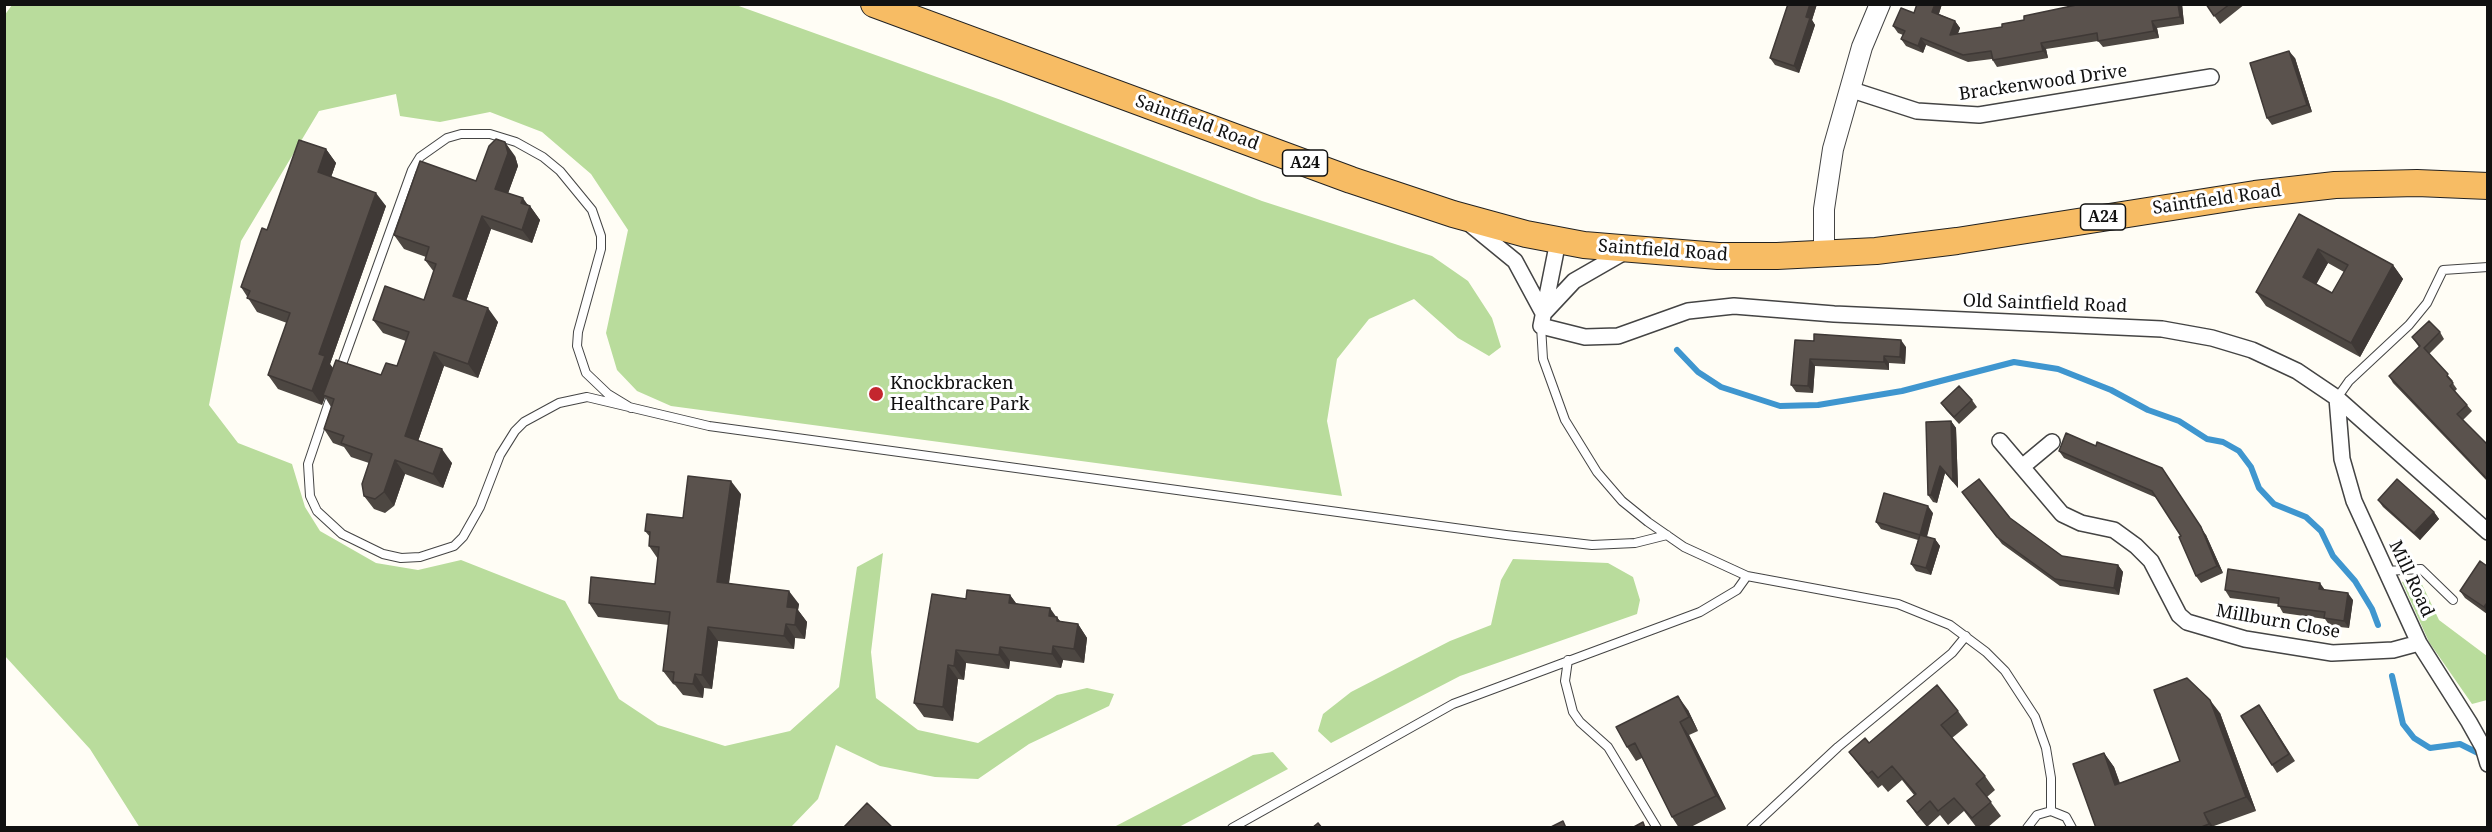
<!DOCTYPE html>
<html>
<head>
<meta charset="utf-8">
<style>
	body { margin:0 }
	#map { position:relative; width:2492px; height:832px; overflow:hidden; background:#fffdf5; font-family:"Noto Serif",serif }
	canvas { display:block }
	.frame { position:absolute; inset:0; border:6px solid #111; pointer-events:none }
</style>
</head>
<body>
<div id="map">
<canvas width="2492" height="832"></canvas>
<div class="frame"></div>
</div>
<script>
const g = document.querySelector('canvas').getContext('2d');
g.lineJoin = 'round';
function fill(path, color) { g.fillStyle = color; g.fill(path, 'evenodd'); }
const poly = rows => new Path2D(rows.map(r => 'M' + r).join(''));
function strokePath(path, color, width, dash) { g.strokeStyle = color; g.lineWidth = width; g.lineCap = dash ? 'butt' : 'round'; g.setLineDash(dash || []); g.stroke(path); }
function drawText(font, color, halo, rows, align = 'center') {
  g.font = font + ' "Noto Serif",serif'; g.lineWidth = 6; g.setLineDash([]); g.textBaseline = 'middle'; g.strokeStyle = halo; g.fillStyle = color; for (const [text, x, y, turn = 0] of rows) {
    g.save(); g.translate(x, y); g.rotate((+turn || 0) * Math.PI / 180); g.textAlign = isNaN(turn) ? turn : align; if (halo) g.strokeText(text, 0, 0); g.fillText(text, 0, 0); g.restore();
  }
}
fill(poly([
	[12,5,736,5,1001,100,1262,201,1432,256,1468,281,1492,318,1501,347,1489,356,1458,338,1414,299,1369,319,1337,359,1327,421,1342,496,671,406,637,391,617,370,606,333,628,230,591,174,542,132,490,112,440,122,400,116,396,94,319,111,241,241,209,405,238,443,292,464,305,507,320,531,376,563,418,570,461,560,565,601,619,699,658,725,725,746,790,731,839,687,857,567,883,553,871,652,876,698,918,730,978,743,1057,695,1087,688,1114,694,1109,706,1029,744,978,779,935,777,880,766,836,745,818,799,791,827,140,828,90,749,5,656,4,16],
	[1513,559,1608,563,1633,577,1640,600,1637,614,1460,676,1331,743,1318,731,1323,714,1351,692,1450,641,1491,625,1501,580],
	[2418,576,2439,620,2487,656,2487,700,2472,704,2429,642,2402,582],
	[1273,752,1288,769,1179,827,1114,827,1253,755]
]), '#b9dc9c');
strokePath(poly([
	[1677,350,1698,372,1721,387,1780,406,1818,405,1902,391,2014,362,2058,369,2111,390,2148,410,2179,421,2207,439,2223,442,2239,451,2251,467,2259,488,2274,504,2306,517,2321,531,2333,556,2355,581,2372,609,2378,625],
	[2392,676,2403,724,2414,738,2430,748,2460,744,2482,755]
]), '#3f96cf', 6);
const service = poly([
	[1541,326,1543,359,1565,420,1597,472,1622,501,1648,522,1684,547,1747,576,1898,604,1950,625,1986,652,2005,671,2035,717,2046,748,2051,778,2051,811],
	[340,370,412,170,420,157,447,138,461,134,490,134,516,142,543,157,560,171,592,210,601,236,601,249,578,332,577,346,586,373,608,394,631,408],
	[332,393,308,464,310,496,317,511,342,534,383,554,401,558,420,557,454,546,463,537,480,507,500,455,515,431,524,422,559,403,587,397,709,426,1506,535,1592,545,1635,543,1667,535],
	[2337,398,2349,381,2409,325,2427,303,2443,270,2488,267],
	[2386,571,2421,569,2453,600],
	[1568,660,1565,681,1573,712,1580,722,1608,747,1657,828],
	[1232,828,1453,704,1700,612,1737,590,1747,576],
	[1751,828,1838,747,1952,653,1966,636],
	[2027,828,2037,815,2051,811,2066,817,2072,828]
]);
const minor = poly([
	[1849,89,1917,111,1979,115,2211,77],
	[1471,225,1515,261,1543,313],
	[1558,241,1541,326,1585,337,1618,336,1688,311,1734,306,1834,314,2162,329,2212,338,2252,350,2297,371,2337,398,2488,532],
	[1545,312,1574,281,1628,250],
	[2337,398,2342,459,2354,501,2419,643,2469,722,2483,747,2488,764],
	[2000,441,2062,514,2081,523,2114,530,2136,546,2151,561,2179,615,2187,622,2245,639,2332,653,2393,650,2419,643],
	[2022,467,2052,442]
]);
const tertiary = poly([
	[1824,254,1824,209,1833,149,1862,47,1880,4]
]);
const trunk = poly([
	[874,4,1351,180,1453,214,1526,234,1584,245,1718,256,1777,256,1876,251,1957,241,2255,194,2335,185,2417,183,2488,186]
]);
strokePath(service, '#444', 10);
strokePath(minor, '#444', 18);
strokePath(tertiary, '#444', 22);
strokePath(trunk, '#222', 28);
strokePath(service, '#fff', 8);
strokePath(minor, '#fff', 15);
strokePath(tertiary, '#fff', 20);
strokePath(trunk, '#f7bc64', 26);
fill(poly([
	[1788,4,1817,4,1812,20,1815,25,1799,73,1775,65,1770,58],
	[1942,4,1939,14,1955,21,1960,28,1958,34,2182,4,2184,24,2157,28,2159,38,2103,47,2098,41,2046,49,2048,58,1997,67,1992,59,1968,62,1926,45,1923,53,1906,46,1901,39,1903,35,1898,33,1893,26,1914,13],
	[2206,4,2245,4,2220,24],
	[2295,58,2312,112,2272,125,2267,118],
	[326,149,336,163,331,177,386,206,330,364,333,368,381,375,397,366,406,341,383,333,373,320,424,300,434,272,425,260,426,257,404,249,394,235,515,156,518,166,508,193,530,206,540,220,532,243,491,229,466,301,498,322,478,378,444,366,418,441,452,463,443,488,405,474,394,506,385,513,374,509,364,496,369,463,351,457,344,447,333,443,324,429,331,407,325,397,322,405,278,389,268,375,287,323,257,312,241,287,267,230],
	[2299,214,2393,265,2403,279,2360,357,2266,306,2256,292],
	[2328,263,2344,272,2332,293,2316,285],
	[2440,332,2444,339,2429,354,2453,381,2452,382,2457,389,2455,391,2467,405,2472,411,2463,420,2487,444,2487,481,2393,383,2389,376,2419,347,2412,337],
	[1795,340,1906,347,1905,364,1889,363,1889,370,1815,366,1813,393,1796,392,1791,385],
	[1972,400,1977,407,1959,424,1946,410,1941,403],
	[1951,421,1956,428,1958,488,1945,473,1937,503,1933,502,1928,495],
	[2096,446,2206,535,2223,573,2201,583,2196,576,2181,536,2157,498,2064,458,2059,451],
	[1962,492,2010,518,2062,556,2118,565,2123,572,2119,595,2060,586,2002,544],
	[741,494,729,584,799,604,798,610,807,622,805,639,795,638,794,649,718,641,712,689,704,688,703,698,683,695,675,685,673,684,663,671,669,625,598,617,589,603,655,584,658,559,649,546,650,537,645,531,683,518],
	[2378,500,2434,512,2439,519,2420,540,2383,507],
	[1933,513,1927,537,1935,539,1940,546,1931,575,1916,571,1911,564,1918,540,1881,529,1876,522],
	[2487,566,2487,614,2465,598,2460,591],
	[2225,590,2325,590,2353,600,2349,628,2330,626,2325,619,2283,613,2278,604,2230,598],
	[1010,595,1016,603,1056,617,1061,622,1078,624,1087,638,1084,663,1063,660,1061,668,1010,661,1009,669,966,663,964,680,958,679,953,721,924,717,914,703,966,599],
	[1688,710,1698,731,1689,735,1726,809,1689,828,1679,828,1672,817,1642,758,1636,761,1627,747],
	[1958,711,1968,725,1952,738,1985,776,1995,790,1987,797,2001,816,1987,828,1977,828,1964,811,1948,825,1940,815,1927,827,1917,815,1907,801,1914,795,1902,780,1888,792,1882,785,1878,788,1859,765,1849,752,1869,743],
	[2264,712,2295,761,2277,773,2272,765],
	[2220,713,2256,811,2214,826,2214,828,2096,828,2104,753,2114,767,2120,783,2180,761]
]), '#4d4742');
fill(poly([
	[1810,4,1817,4,1812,20,1815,25,1799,73,1794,66,1806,17],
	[1935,4,1942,4,1937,19,1932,12],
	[2178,4,2182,4,2184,24,2180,17],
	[1955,21,1960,28,1954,41,1950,35],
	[2152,21,2157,28,2159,38,2154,31],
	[1921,38,1926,45,1923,53,1918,46],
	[2041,43,2046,49,2048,58,2043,51],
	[2289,51,2295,58,2312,112,2307,105],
	[505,142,515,156,518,166,505,202,495,189],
	[326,149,336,163,328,186,318,172],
	[376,193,386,206,330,364,334,370,323,395,325,397,322,405,312,391,319,354],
	[523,198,530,208,530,206,540,220,532,243,522,230,521,203],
	[482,216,491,229,463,310,453,296],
	[2318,249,2328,263,2312,291,2303,277],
	[2393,265,2403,279,2360,357,2351,343],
	[488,308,498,322,478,378,468,364],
	[1901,340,1906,347,1905,364,1900,357],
	[434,352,444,366,415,450,405,436],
	[1884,356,1889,363,1889,370,1884,362],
	[1810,359,1815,366,1813,393,1808,386],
	[1951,421,1956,428,1958,488,1953,481],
	[442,449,452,463,443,488,433,474],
	[395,460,405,474,394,506,384,492],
	[1940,466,1945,473,1937,503,1931,495],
	[2162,468,2206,535,2223,573,2217,566],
	[731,481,741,494,727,596,717,582],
	[1928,506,1933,513,1925,542,1920,535],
	[2434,512,2439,519,2420,540,2414,533],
	[1935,539,1940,546,1931,575,1926,568],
	[2118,565,2123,572,2119,595,2114,588],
	[2320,583,2325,590,2319,589],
	[789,591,799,604,798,610,807,622,805,639,795,625,787,607],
	[2348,593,2353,600,2349,628,2344,621],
	[1010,595,1020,609,1009,603],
	[2486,604,2487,606,2487,613,2484,607],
	[1050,608,1057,618,1057,617,1067,631,1049,616],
	[786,624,795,638,794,649,784,636],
	[1078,624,1087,638,1084,663,1074,649],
	[708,627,718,641,712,689,702,675],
	[1053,646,1063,660,1061,668,1052,654],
	[1000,647,1010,661,1009,669,999,655],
	[956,650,966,663,964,680,954,666],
	[948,665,958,679,953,721,943,707],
	[695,674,704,688,703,698,693,684],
	[1678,696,1688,710,1698,731,1689,717],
	[2210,700,2220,713,2256,811,2246,797],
	[1680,722,1689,735,1726,809,1716,796],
	[2104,753,2114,767,2125,799,2115,785],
	[2204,813,2214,828,2211,828,2209,824]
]), '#3f3936');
const building = poly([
	[1788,4,1810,4,1806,17,1810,18,1794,66,1770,58,1788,4],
	[1917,4,1935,4,1932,12,1955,21,1950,35,2002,27,2002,24,2024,20,2024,16,2081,4,2178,4,2180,17,2152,21,2154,31,2098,41,2097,33,2041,43,2043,51,1993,60,1991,51,1963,55,1921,38,1918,46,1901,39,1905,31,1893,26,1901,8,1914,13,1917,4],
	[2206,4,2230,4,2214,16,2206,4],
	[2289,51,2307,105,2267,118,2250,63,2289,51],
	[496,139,505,142,508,153,495,189,523,198,521,203,530,206,522,230,482,216,453,296,488,308,468,364,434,352,405,436,442,449,433,474,395,460,384,492,375,499,364,496,362,484,372,454,341,443,344,436,324,429,334,399,323,395,336,360,381,375,386,363,397,366,409,332,373,320,385,286,424,300,436,264,425,260,429,247,394,235,420,161,476,181,489,146,496,139],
	[299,140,326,149,318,172,376,193,319,354,325,356,312,391,268,375,290,313,247,298,250,291,241,287,262,228,267,230,299,140],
	[2299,214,2393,265,2351,343,2256,292,2299,214],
	[2318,249,2348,265,2332,293,2303,277,2318,249],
	[2429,321,2440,332,2424,348,2448,374,2447,376,2453,383,2450,386,2467,405,2457,414,2487,444,2487,479,2389,376,2420,346,2412,337,2429,321],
	[1814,334,1901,340,1900,357,1884,356,1884,362,1810,359,1808,386,1791,385,1795,340,1814,341,1814,334],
	[1959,386,1972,400,1954,417,1941,403,1959,386],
	[1951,421,1953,481,1940,466,1931,495,1928,495,1926,422,1951,421],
	[2066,433,2096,446,2097,442,2162,468,2201,527,2217,566,2196,576,2179,537,2181,536,2152,491,2059,451,2066,433],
	[688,476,731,481,717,582,789,591,787,607,797,608,795,625,786,624,784,636,708,627,702,675,695,674,693,684,673,682,674,672,663,671,670,612,589,603,591,577,655,584,659,547,649,546,650,532,645,531,647,514,683,518,688,476],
	[1979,479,2010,518,2062,556,2118,565,2114,588,2055,579,1997,537,1962,492,1979,479],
	[2397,479,2434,512,2414,533,2378,500,2397,479],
	[1884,493,1928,506,1920,535,1876,522,1884,493],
	[1920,535,1935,539,1926,568,1911,564,1920,535],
	[2480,561,2487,566,2487,605,2486,604,2484,607,2460,591,2480,561],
	[2228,569,2320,583,2319,589,2348,593,2344,621,2324,618,2325,612,2278,606,2279,598,2225,590,2228,569],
	[967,590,1010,595,1009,603,1050,608,1049,616,1057,617,1057,621,1078,624,1074,649,1053,646,1052,654,1000,647,999,655,956,650,954,666,948,665,943,707,914,703,932,594,966,599,967,590],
	[2187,678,2210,700,2246,797,2204,813,2209,824,2199,828,2096,828,2073,764,2104,753,2115,785,2180,761,2154,690,2187,678],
	[1937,685,1958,711,1941,725,1985,776,1976,784,1991,802,1972,818,1954,798,1938,811,1930,801,1917,813,1907,801,1916,794,1892,766,1878,778,1872,771,1868,774,1849,752,1865,738,1869,743,1937,685],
	[1678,696,1689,717,1680,722,1716,796,1672,817,1635,743,1627,747,1616,727,1678,696],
	[2259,705,2289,754,2272,765,2241,716,2259,705],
	[867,803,893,828,843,828,867,803],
	[1563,821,1566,828,1549,828,1563,821],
	[1643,822,1645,828,1632,828,1643,822],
	[1318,823,1322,828,1312,828,1318,823]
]);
fill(building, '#5a524d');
strokePath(building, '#3f3936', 1.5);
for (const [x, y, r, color] of [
	[876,394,8,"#c4262e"]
]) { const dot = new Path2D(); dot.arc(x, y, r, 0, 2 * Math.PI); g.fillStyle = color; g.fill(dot); strokePath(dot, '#fff', 2); }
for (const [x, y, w] of [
	[1305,163,45],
	[2103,217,45]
]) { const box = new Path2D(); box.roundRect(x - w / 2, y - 13, w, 26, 4.5); g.fillStyle = '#fff'; g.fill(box); strokePath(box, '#111', 1.5); }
drawText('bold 16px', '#111', null, [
	["A24",1305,163],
	["A24",2103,217]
]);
drawText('18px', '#111', '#fff', [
	["Brackenwood Drive",2043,83,-8],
	["Saintfield Road",1197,123,20],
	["Saintfield Road",2217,200,-8],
	["Saintfield Road",1663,251,4],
	["Old Saintfield Road",2045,304,2],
	["Mill Road",2411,579,65],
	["Millburn Close",2278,622,10]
]);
drawText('18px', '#111', '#fff', [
	["Knockbracken",890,384],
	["Healthcare Park",890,405]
], 'left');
</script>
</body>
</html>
